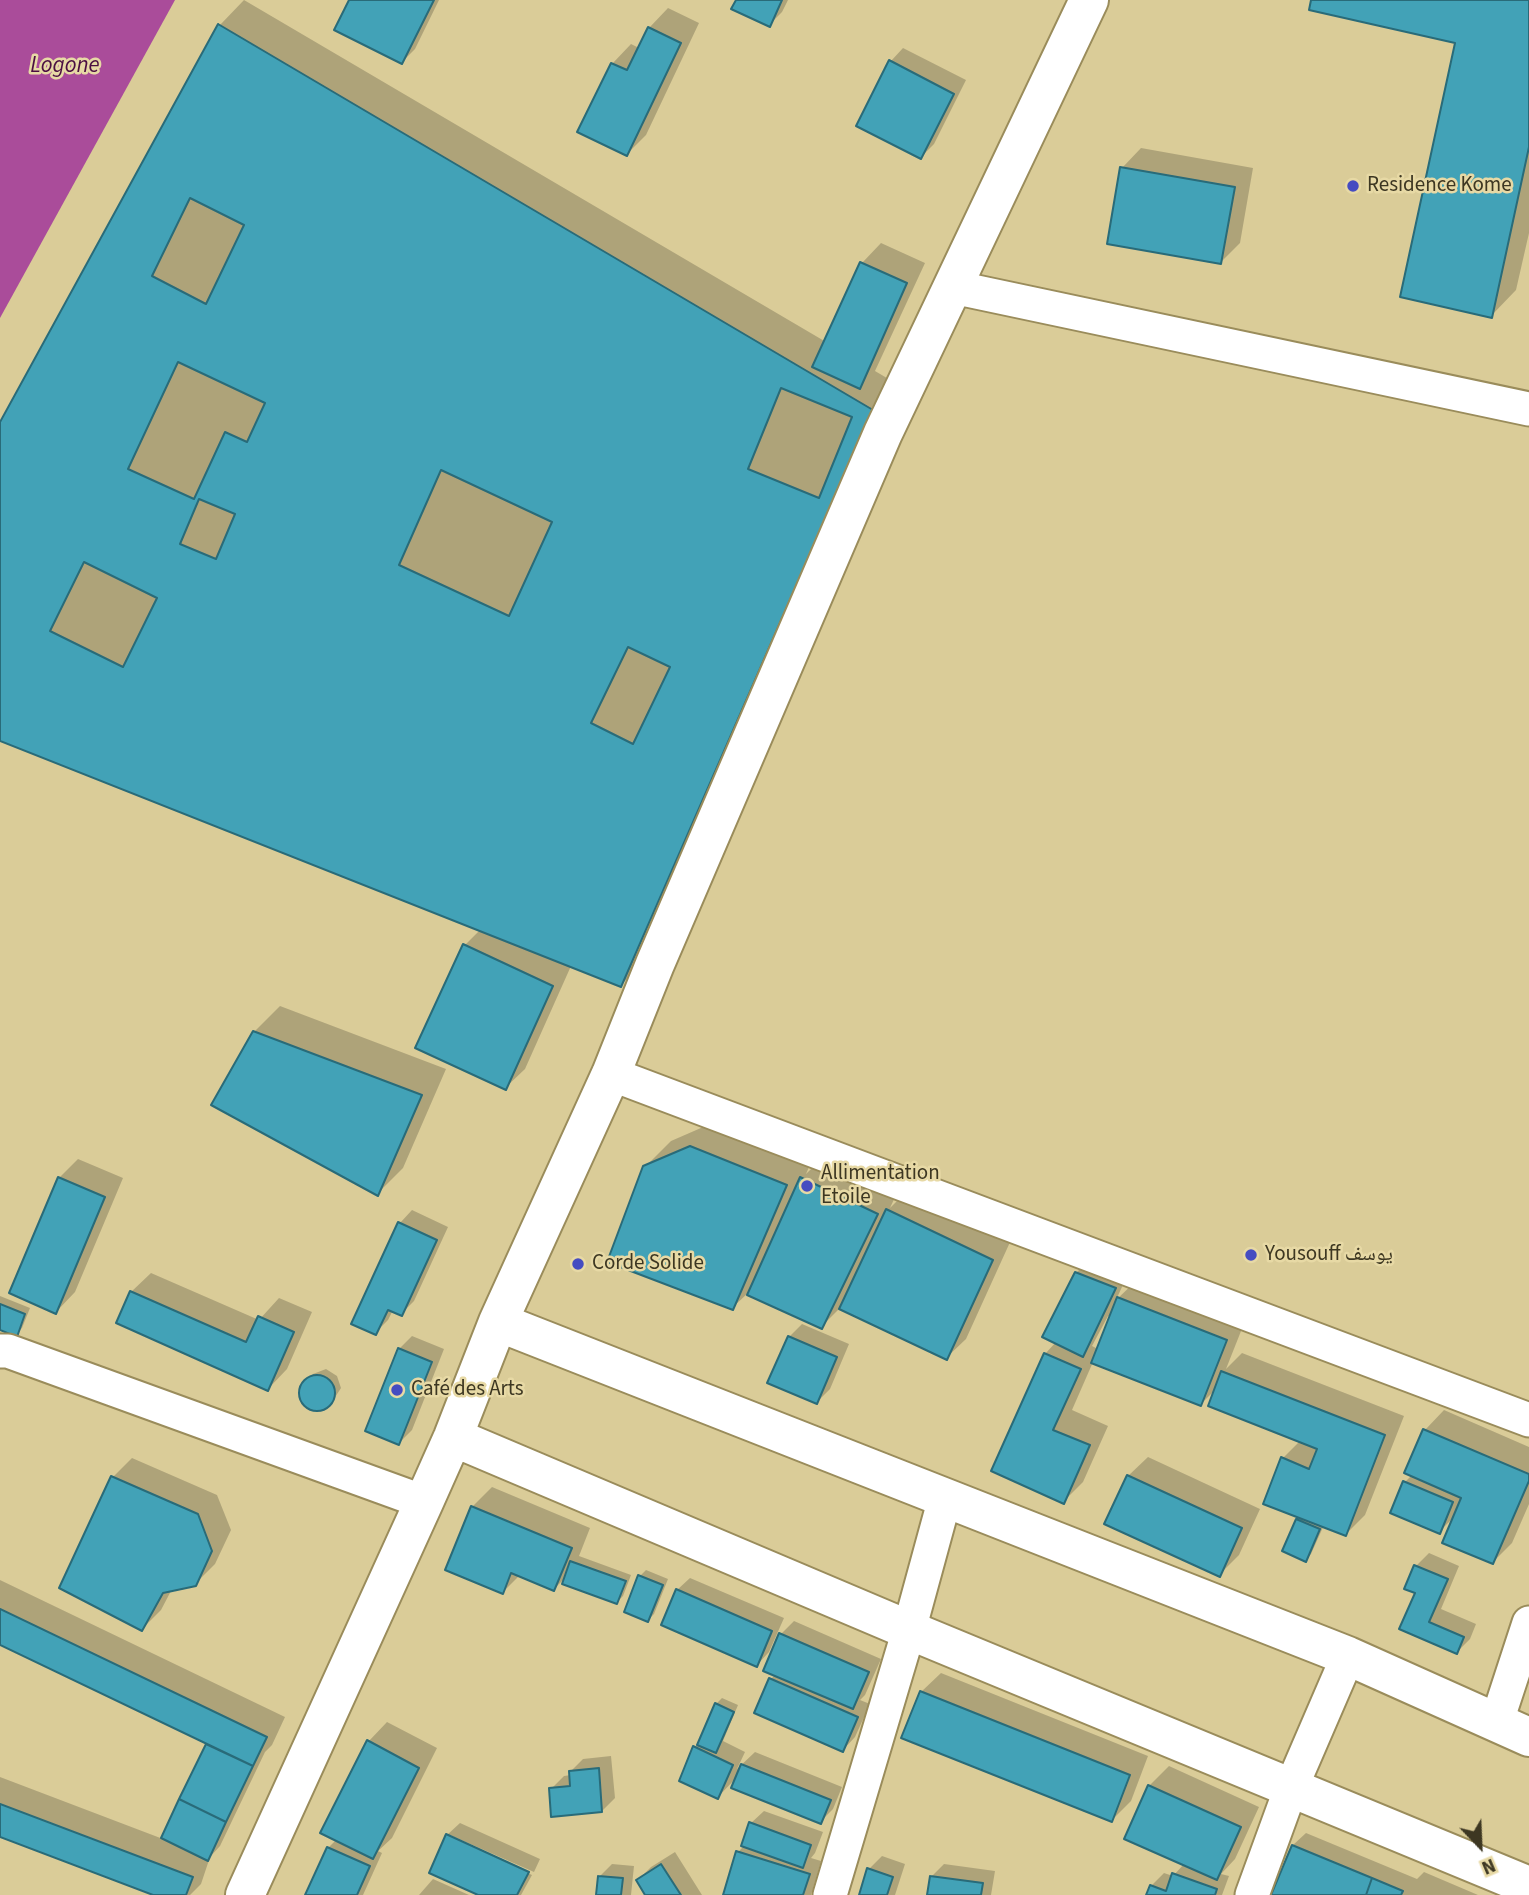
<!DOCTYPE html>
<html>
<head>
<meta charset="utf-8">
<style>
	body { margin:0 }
	#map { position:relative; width:1529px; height:1895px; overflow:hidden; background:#dacc98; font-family:"Source Sans 3",sans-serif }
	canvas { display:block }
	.north { position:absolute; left:1445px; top:1811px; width:70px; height:70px; -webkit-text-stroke:5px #e7d9a5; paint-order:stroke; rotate:157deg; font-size:19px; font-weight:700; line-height:28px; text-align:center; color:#3d3722 }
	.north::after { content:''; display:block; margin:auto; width:24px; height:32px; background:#3d3722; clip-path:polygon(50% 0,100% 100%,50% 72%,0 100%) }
</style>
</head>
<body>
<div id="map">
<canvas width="1529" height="1895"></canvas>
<div class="north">N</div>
</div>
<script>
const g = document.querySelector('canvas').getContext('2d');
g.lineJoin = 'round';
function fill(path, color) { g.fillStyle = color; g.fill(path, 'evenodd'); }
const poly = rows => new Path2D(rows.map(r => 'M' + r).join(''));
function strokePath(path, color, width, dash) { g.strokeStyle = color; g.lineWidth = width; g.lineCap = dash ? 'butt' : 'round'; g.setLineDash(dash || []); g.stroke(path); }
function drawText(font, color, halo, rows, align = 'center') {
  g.font = font + ' "Source Sans 3","Noto Naskh Arabic",sans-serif'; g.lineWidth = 5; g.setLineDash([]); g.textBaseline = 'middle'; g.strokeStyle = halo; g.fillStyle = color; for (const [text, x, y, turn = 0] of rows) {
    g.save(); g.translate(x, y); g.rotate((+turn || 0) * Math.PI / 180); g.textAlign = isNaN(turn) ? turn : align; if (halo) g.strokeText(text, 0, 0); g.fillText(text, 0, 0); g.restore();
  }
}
fill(poly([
	[0,0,175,0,0,318]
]), '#aa4c9a');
fill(poly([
	[244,0,826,342,862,263,881,243,925,263,875,371,897,384,646,960,621,985,571,966,525,1069,505,1088,465,945,480,930,0,740,0,426,220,25],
	[351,0,439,0,415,49,402,62],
	[738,0,788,0,782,12,769,25],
	[1312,0,1529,0,1529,233,1516,290,1491,316,1457,41],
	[668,8,699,23,646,135,627,154,612,64,631,44,639,48,649,28],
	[903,48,966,80,934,144,921,157,891,61],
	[1141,148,1253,168,1240,243,1221,262,1122,168],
	[280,1006,446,1069,403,1168,378,1193,254,1032],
	[717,1121,812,1160,806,1174,821,1159,896,1195,890,1208,907,1191,1011,1240,966,1339,946,1358,840,1308,821,1327,748,1293,732,1308,645,1167,671,1141],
	[78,1159,123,1178,75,1292,56,1312,59,1178],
	[412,1210,448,1227,414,1301,401,1314,393,1310,388,1320,375,1333,400,1223],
	[1089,1260,1127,1276,1116,1300,1138,1279,1245,1321,1226,1369,1242,1353,1404,1416,1365,1515,1346,1534,1324,1525,1311,1554,1305,1560,1284,1550,1301,1516,1283,1458,1301,1440,1217,1388,1201,1404,1093,1362,1072,1410,1108,1426,1083,1482,1063,1502,994,1470,1045,1354,1056,1342,1076,1273],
	[1108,1316,1111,1317,1098,1349,1092,1346],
	[151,1273,259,1320,279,1298,312,1312,287,1369,268,1389,131,1292],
	[0,1296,30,1308,22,1328,16,1334,0,1328],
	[802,1324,849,1344,830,1389,817,1402,789,1337],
	[412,1336,444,1349,412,1430,399,1443,399,1349],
	[326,1369,337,1376,341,1388,330,1405,316,1410,309,1408,301,1400,300,1390,313,1374],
	[1444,1410,1529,1447,1529,1504,1512,1543,1493,1562,1455,1516,1439,1532,1405,1482,1412,1475,1406,1473,1425,1430],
	[1148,1457,1260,1509,1239,1555,1219,1575,1128,1476],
	[132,1458,217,1495,231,1530,215,1564,195,1584,172,1589,161,1610,142,1629,113,1477],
	[492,1487,590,1528,579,1556,631,1575,623,1596,617,1602,566,1577,554,1589,520,1575,503,1592,472,1507],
	[1429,1553,1459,1566,1441,1609,1476,1624,1470,1639,1457,1652,1401,1628,1417,1592,1416,1566],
	[646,1570,668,1579,654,1614,648,1620,640,1576],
	[690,1578,784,1618,769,1652,757,1665,677,1590],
	[0,1580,285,1717,272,1745,265,1752,220,1846,210,1857,201,1884,190,1895,158,1895,0,1835,0,1777,163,1839,208,1743,0,1643],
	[794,1621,881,1659,865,1695,860,1700,870,1704,855,1737,843,1750,771,1679,776,1674,781,1634],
	[941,1673,1148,1756,1131,1801,1112,1820,921,1692],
	[722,1698,738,1705,723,1741,745,1752,737,1769,755,1752,842,1787,833,1809,821,1821,736,1778,718,1797,695,1747,700,1742,716,1704],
	[387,1722,437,1748,392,1838,378,1851,382,1853,363,1895,307,1895,328,1848,337,1839,368,1742],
	[611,1756,615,1798,602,1811,551,1789,564,1776,571,1775,570,1772,583,1759],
	[1169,1766,1259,1807,1235,1859,1221,1874,1229,1876,1222,1895,1148,1895,1151,1886,1164,1873,1173,1876,1184,1864,1149,1786],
	[764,1811,823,1832,815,1853,811,1858,821,1861,811,1895,725,1895,738,1852,745,1845,751,1823],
	[460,1823,540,1859,534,1872,450,1835,450,1838,532,1875,521,1895,482,1895,447,1835],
	[1306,1833,1417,1879,1424,1872,1478,1895,1273,1895,1293,1845],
	[675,1852,702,1895,647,1895,638,1880,651,1867],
	[882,1856,905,1864,895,1895,861,1895,869,1869],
	[612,1864,634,1866,631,1895,598,1895,600,1876],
	[944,1864,995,1871,991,1895,929,1895,931,1877],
	[433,1879,469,1895,419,1895]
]), '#0003');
const building = poly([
	[349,0,434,0,402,64,334,30,349,0],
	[736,0,782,0,770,27,731,9,736,0],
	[1311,0,1529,0,1529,147,1492,318,1400,297,1455,43,1309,10,1311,0],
	[218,24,873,410,621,987,0,741,0,422,218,24],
	[648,27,681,43,627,156,577,132,611,63,627,70,648,27],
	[889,60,954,94,921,159,856,126,889,60],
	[1120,167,1235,187,1221,264,1107,244,1120,167],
	[190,198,244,225,206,304,152,276,190,198],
	[860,262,907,283,860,389,812,367,860,262],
	[178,362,265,403,247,442,225,432,194,499,128,469,178,362],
	[781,388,852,417,819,498,748,469,781,388],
	[441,470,552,522,509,616,399,565,441,470],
	[199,499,235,514,216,559,180,544,199,499],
	[84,562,157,598,123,667,50,631,84,562],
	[628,647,670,667,633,744,591,723,628,647],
	[463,944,553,986,506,1090,415,1048,463,944],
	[253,1031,422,1095,378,1196,211,1105,253,1031],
	[690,1146,787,1185,733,1310,607,1262,643,1166,690,1146],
	[58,1177,105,1197,56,1314,9,1293,58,1177],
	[800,1177,878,1214,822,1329,747,1295,800,1177],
	[886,1209,993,1260,947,1360,839,1309,886,1209],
	[398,1222,437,1240,402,1316,388,1310,376,1335,351,1324,398,1222],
	[1075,1272,1116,1288,1083,1357,1042,1337,1075,1272],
	[130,1291,246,1342,258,1316,294,1332,268,1391,116,1323,130,1291],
	[1117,1297,1227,1340,1201,1406,1091,1363,1117,1297],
	[0,1304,25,1314,17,1337,0,1330,0,1304],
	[788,1336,837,1357,817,1404,767,1383,788,1336],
	[398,1348,432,1362,399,1445,365,1431,398,1348],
	[1044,1353,1081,1369,1053,1430,1090,1445,1064,1504,991,1471,1044,1353],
	[1221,1371,1385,1435,1346,1536,1263,1504,1281,1457,1309,1469,1317,1449,1208,1406,1221,1371],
	'299 1393a18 18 0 1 1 36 0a18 18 0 1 1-36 0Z',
	[1423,1429,1529,1474,1529,1481,1493,1564,1442,1543,1461,1498,1404,1473,1423,1429],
	[1127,1475,1242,1528,1220,1577,1104,1524,1127,1475],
	[111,1476,198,1514,212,1551,196,1586,163,1593,142,1631,59,1588,111,1476],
	[1403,1481,1453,1502,1440,1534,1390,1513,1403,1481],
	[471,1506,572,1548,554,1591,511,1573,503,1594,445,1570,471,1506],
	[1296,1519,1320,1529,1306,1562,1282,1551,1296,1519],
	[570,1561,626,1581,617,1604,562,1584,570,1561],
	[1414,1565,1448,1579,1429,1622,1464,1637,1457,1654,1399,1629,1415,1593,1404,1589,1414,1565],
	[638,1575,663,1585,648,1622,624,1612,638,1575],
	[676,1589,772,1631,757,1667,661,1625,676,1589],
	[0,1609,267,1737,253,1766,0,1645,0,1609],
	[779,1633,869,1672,853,1709,763,1671,779,1633],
	[769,1678,858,1717,843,1752,754,1713,769,1678],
	[920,1691,1130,1775,1112,1822,901,1738,920,1691],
	[715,1703,734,1712,716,1753,697,1745,715,1703],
	[367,1740,419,1768,373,1859,320,1833,367,1740],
	[206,1744,253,1766,226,1822,179,1799,206,1744],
	[693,1746,733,1765,718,1799,679,1781,693,1746],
	[741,1764,831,1800,821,1824,731,1788,741,1764],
	[599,1768,602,1812,551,1817,549,1788,570,1786,569,1771,599,1768],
	[1148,1785,1241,1827,1217,1880,1124,1839,1148,1785],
	[179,1799,226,1822,208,1861,161,1838,179,1799],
	[0,1804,193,1877,186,1895,153,1895,0,1837,0,1804],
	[749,1822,811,1845,803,1868,741,1846,749,1822],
	[446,1834,529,1872,517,1895,478,1895,429,1873,446,1834],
	[1292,1845,1372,1878,1366,1895,1271,1895,1292,1845],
	[327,1847,370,1866,357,1895,305,1895,327,1847],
	[736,1851,810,1874,803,1895,723,1895,736,1851],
	[661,1864,681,1895,645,1895,636,1880,661,1864],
	[867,1868,893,1877,887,1895,859,1895,867,1868],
	[1172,1873,1217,1889,1215,1895,1146,1895,1150,1885,1166,1891,1172,1873],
	[598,1876,623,1878,621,1895,596,1895,598,1876],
	[930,1876,983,1883,981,1895,927,1895,930,1876],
	[1372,1878,1403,1891,1401,1895,1366,1895,1372,1878]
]);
fill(building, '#42a2b7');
strokePath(building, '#296b79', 2);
const minor = poly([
	[953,287,1529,409],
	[611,1074,1529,1420],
	[0,1351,8,1351,424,1502],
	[1496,1724,1529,1623],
	[830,1895,909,1630,945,1498],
	[1252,1895,1291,1788,1348,1656]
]);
const tertiary = poly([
	[498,1322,1348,1656,1529,1737],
	[453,1437,909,1630,1529,1886],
	[245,1895,424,1502,453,1437,498,1322,611,1074,655,964,883,433,1089,0]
]);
strokePath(minor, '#9a8c5b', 37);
strokePath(tertiary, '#9a8c5b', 42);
strokePath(minor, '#fff', 33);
strokePath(tertiary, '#fff', 38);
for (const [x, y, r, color] of [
	[1353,186,7,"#454cc1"],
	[807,1186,7,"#454cc1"],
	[1251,1255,7,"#454cc1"],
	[578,1264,7,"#454cc1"],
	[397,1390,7,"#454cc1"]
]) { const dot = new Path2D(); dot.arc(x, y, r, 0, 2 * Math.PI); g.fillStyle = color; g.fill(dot); strokePath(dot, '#e7d9a5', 2.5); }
drawText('21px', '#3d3722', '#e7d9a5', [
	["Residence Kome",1367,186],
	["Allimentation",821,1174],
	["Etoile",821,1198],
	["Yousouff يوسف",1265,1255],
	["Corde Solide",592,1264],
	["Café des Arts",411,1390]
], 'left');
drawText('italic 23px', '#4b0e42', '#e7d9a5', [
	["Logone",65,67]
]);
</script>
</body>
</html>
